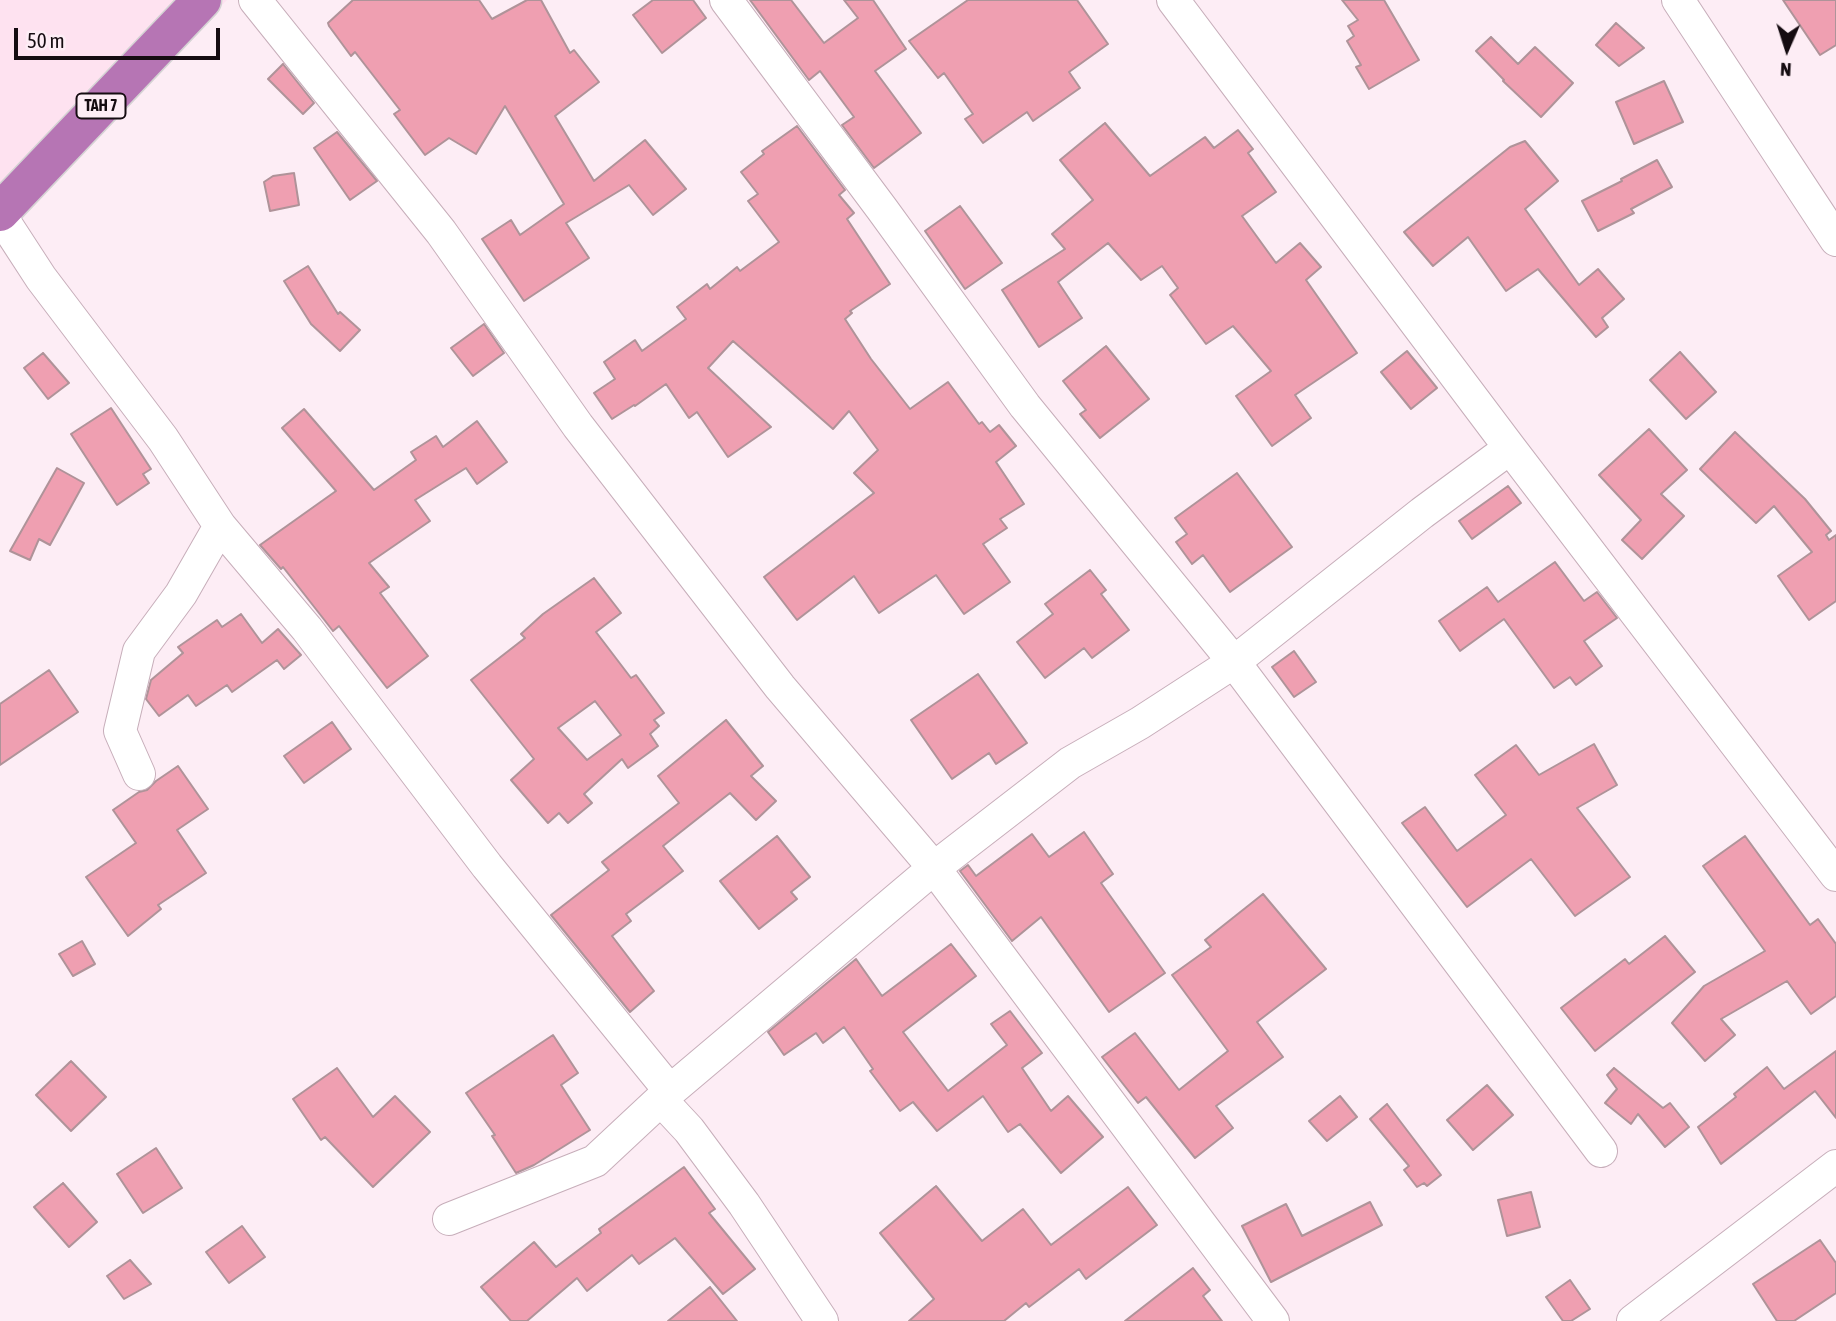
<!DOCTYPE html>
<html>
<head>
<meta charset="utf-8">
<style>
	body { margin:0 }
	#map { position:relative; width:1836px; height:1321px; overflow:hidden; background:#fdedf5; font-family:"Asap Condensed",sans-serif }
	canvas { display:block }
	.north { position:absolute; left:1752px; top:14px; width:70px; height:70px; -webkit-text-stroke:5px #fdedf5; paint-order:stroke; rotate:183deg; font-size:19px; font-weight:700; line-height:28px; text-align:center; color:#150c11 }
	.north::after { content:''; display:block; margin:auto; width:24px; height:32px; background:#150c11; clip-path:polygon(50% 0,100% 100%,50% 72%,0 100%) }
	.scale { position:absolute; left:14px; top:28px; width:206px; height:32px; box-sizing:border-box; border:4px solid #150c11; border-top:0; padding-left:9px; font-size:21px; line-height:24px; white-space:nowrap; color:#150c11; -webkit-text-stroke:5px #fdedf5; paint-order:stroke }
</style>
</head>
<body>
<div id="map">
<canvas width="1836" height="1321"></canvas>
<div class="north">N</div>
<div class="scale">50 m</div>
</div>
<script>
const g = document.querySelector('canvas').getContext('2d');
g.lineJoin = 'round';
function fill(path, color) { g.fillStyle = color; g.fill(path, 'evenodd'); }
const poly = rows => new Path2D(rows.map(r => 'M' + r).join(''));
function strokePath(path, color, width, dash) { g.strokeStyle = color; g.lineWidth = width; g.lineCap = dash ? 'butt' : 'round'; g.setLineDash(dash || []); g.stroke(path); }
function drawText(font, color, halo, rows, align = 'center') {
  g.font = font + ' "Asap Condensed",sans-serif'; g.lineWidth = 7; g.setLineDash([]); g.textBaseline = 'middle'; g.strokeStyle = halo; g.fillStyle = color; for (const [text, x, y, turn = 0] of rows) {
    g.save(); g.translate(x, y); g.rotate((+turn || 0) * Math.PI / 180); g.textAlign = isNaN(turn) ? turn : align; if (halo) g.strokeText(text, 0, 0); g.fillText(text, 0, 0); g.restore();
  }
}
fill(poly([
	[0,0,227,0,0,234]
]), '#fee2f0');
const building = poly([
	[353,0,479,0,492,19,527,0,541,0,570,53,574,50,599,82,555,116,594,181,645,140,686,189,653,215,629,185,566,223,589,258,524,301,482,239,511,220,520,235,564,204,505,106,476,154,449,138,425,155,394,114,400,110,355,52,351,56,329,26,328,23,353,0],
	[653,0,693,0,706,18,662,53,633,15,653,0],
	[750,0,791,0,824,43,858,18,844,0,873,0,906,49,875,71,921,133,874,168,842,125,854,117,820,71,809,80,750,0],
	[968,0,1077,0,1108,44,1069,72,1080,88,1033,121,1027,112,983,143,965,119,973,114,944,73,938,78,909,41,968,0],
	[1342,0,1384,0,1419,60,1369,89,1356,67,1361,65,1347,41,1354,36,1348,26,1358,20,1342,0],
	[1783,0,1836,0,1836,45,1820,55,1783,0],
	[1616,23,1644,48,1619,66,1596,45,1616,23],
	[1491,37,1518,64,1535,47,1573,83,1541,117,1503,81,1504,80,1476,51,1491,37],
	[283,64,314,103,303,114,268,79,283,64],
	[1664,81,1683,122,1634,144,1616,102,1664,81],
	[1105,123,1150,176,1205,137,1214,148,1238,130,1253,149,1248,153,1276,192,1242,216,1276,263,1300,243,1321,267,1306,280,1357,353,1295,395,1311,418,1272,446,1236,396,1271,371,1233,326,1206,344,1170,295,1178,288,1162,266,1141,280,1108,243,1058,282,1082,318,1039,347,1002,290,1065,249,1052,234,1093,200,1060,160,1105,123],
	[797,126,845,190,839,195,854,213,847,219,890,284,850,311,852,313,845,319,871,359,910,409,948,382,979,424,982,422,990,432,999,425,1016,446,996,462,1024,504,1000,519,1007,528,983,544,1010,582,964,614,936,575,879,613,854,576,797,620,764,577,874,493,854,473,878,450,849,411,833,429,733,341,708,368,771,427,728,457,697,412,689,418,666,384,635,406,634,405,612,419,594,393,615,379,604,362,635,340,642,351,686,319,677,307,707,284,710,289,737,267,740,271,779,242,748,201,758,194,741,172,764,154,762,151,797,126],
	[337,132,377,181,350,200,314,148,337,132],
	[1525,141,1558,181,1525,209,1579,285,1598,269,1624,299,1602,318,1608,327,1596,337,1538,269,1506,291,1468,237,1433,266,1404,232,1510,147,1525,141],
	[1657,160,1672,187,1631,209,1634,213,1598,231,1582,201,1622,181,1621,179,1657,160],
	[294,173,299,205,270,211,264,182,273,176,294,173],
	[960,206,1002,263,965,289,925,231,960,206],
	[308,266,338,314,340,312,360,330,340,351,311,324,284,281,308,266],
	[484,324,504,353,473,376,451,348,484,324],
	[1106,346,1149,399,1100,438,1080,414,1086,410,1063,381,1106,346],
	[1407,351,1437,388,1411,409,1381,372,1407,351],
	[1680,352,1716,392,1686,419,1650,380,1680,352],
	[43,353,69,383,48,399,24,368,43,353],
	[111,408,151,469,143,474,149,483,117,505,71,434,111,408],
	[304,409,374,490,416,460,411,452,436,436,443,447,477,421,507,462,477,484,466,468,415,500,430,521,369,563,389,587,380,593,428,656,387,688,339,626,333,631,283,567,281,569,260,545,336,491,282,428,304,409],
	[1649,429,1687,470,1661,494,1684,516,1642,559,1622,540,1641,520,1599,475,1649,429],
	[1735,432,1805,499,1831,531,1826,535,1829,540,1836,535,1836,601,1809,620,1778,576,1812,552,1774,506,1756,523,1700,469,1735,432],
	[57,468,84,483,50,545,39,539,30,560,10,551,57,468],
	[1237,473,1292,547,1230,592,1203,555,1192,564,1176,542,1187,534,1175,518,1237,473],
	[1508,486,1521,503,1472,539,1459,521,1508,486],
	[1555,562,1584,601,1597,592,1617,618,1584,641,1602,666,1576,685,1570,677,1554,688,1504,619,1460,651,1439,621,1487,587,1498,602,1555,562],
	[1090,570,1106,590,1101,594,1129,630,1092,658,1084,648,1045,678,1017,642,1053,614,1045,604,1090,570],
	[594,578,621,613,596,632,631,678,636,675,664,713,654,720,659,726,650,734,658,746,628,768,622,759,584,794,592,803,568,823,559,813,548,823,511,780,534,759,471,680,525,638,521,634,543,614,594,578],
	[595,701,621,735,587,760,558,728,595,701],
	[241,614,262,643,278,629,301,655,284,669,277,660,232,692,227,685,196,706,188,695,159,716,146,699,151,680,183,653,178,647,217,620,222,627,241,614],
	[1294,651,1316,682,1294,697,1272,667,1294,651],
	[49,670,78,712,0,765,0,704,49,670],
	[978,674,1027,743,996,764,989,753,952,779,911,720,978,674],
	[726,720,763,766,751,776,776,801,756,820,730,793,663,846,683,871,626,914,631,921,612,936,654,991,630,1012,551,915,609,870,602,862,679,803,658,776,726,720],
	[332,722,351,749,304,783,284,756,332,722],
	[1594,744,1617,785,1577,808,1630,877,1575,916,1531,859,1467,907,1402,823,1425,807,1457,851,1506,815,1475,775,1516,745,1539,775,1594,744],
	[178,766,208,809,177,830,206,873,158,905,161,909,128,936,86,877,136,843,113,810,139,792,147,790,156,781,178,766],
	[1084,832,1113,874,1101,883,1165,973,1109,1012,1041,917,1012,941,960,871,968,865,976,876,1032,834,1049,857,1084,832],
	[777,836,810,877,791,892,797,899,759,929,720,881,777,836],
	[1745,836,1810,925,1818,919,1836,944,1836,996,1811,1014,1787,981,1721,1019,1735,1035,1705,1061,1672,1023,1704,986,1765,951,1703,866,1745,836],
	[1263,894,1326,969,1257,1022,1283,1057,1216,1106,1233,1128,1195,1158,1146,1097,1138,1103,1102,1057,1135,1033,1179,1090,1228,1051,1172,975,1211,947,1205,940,1263,894],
	[1665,936,1695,972,1595,1051,1561,1008,1625,959,1629,964,1665,936],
	[82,941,95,964,73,976,59,954,82,941],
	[951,944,976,976,903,1032,948,1091,1007,1045,991,1024,1010,1011,1042,1053,1022,1068,1051,1111,1068,1096,1103,1137,1061,1173,1020,1124,1008,1132,983,1096,937,1131,913,1102,900,1111,870,1071,873,1069,844,1027,823,1043,816,1033,784,1055,768,1032,856,959,882,996,951,944],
	[553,1035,578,1073,561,1085,590,1130,534,1165,516,1173,492,1136,495,1135,466,1093,553,1035],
	[1836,1051,1836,1118,1815,1091,1721,1164,1698,1127,1736,1097,1734,1094,1767,1067,1784,1089,1836,1051],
	[71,1061,106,1097,71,1131,36,1095,71,1061],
	[337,1068,373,1117,395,1096,430,1132,373,1187,325,1137,321,1140,293,1099,337,1068],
	[1614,1068,1663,1108,1670,1103,1689,1127,1665,1147,1638,1114,1631,1124,1605,1103,1617,1089,1607,1075,1614,1068],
	[1487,1085,1513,1115,1473,1150,1447,1120,1487,1085],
	[1340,1096,1357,1117,1327,1141,1309,1121,1340,1096],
	[1387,1104,1441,1175,1427,1186,1424,1183,1417,1187,1404,1170,1409,1166,1370,1119,1387,1104],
	[156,1148,182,1188,143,1213,117,1174,156,1148],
	[684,1167,715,1209,709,1213,755,1269,723,1294,675,1238,639,1264,632,1255,587,1291,577,1278,527,1321,511,1321,481,1287,534,1242,556,1267,601,1233,599,1229,684,1167],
	[63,1183,97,1222,69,1247,34,1207,63,1183],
	[936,1186,982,1241,1023,1209,1051,1245,1128,1187,1157,1225,1086,1279,1079,1269,1029,1307,1026,1303,1004,1321,909,1321,934,1299,880,1233,936,1186],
	[1531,1192,1540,1227,1507,1236,1498,1200,1531,1192],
	[1370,1202,1382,1225,1271,1282,1242,1226,1286,1204,1302,1236,1370,1202],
	[242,1226,265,1257,229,1283,206,1252,242,1226],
	[1820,1240,1836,1263,1836,1293,1794,1321,1777,1321,1753,1284,1820,1240],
	[130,1260,151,1284,124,1299,107,1276,130,1260],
	[1193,1268,1210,1290,1203,1296,1222,1321,1125,1321,1193,1268],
	[1570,1280,1590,1309,1571,1321,1563,1321,1546,1297,1570,1280],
	[710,1287,737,1321,668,1321,710,1287]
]);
fill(building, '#ef9fb1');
strokePath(building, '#af9399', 2);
const street = poly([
	[255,0,441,232,578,426,780,687,934,868,1273,1321],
	[726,0,882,209,1025,406,1234,662,1601,1151],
	[1173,0,1510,448,1836,875],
	[1678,0,1836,240],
	[0,215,41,278,163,439,220,526,307,629,487,866,670,1091],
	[139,774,120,731,139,651,181,594,220,526],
	[662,1101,689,1130,744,1204,822,1321],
	[449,1219,595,1161,670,1091,934,868,1070,763,1140,723,1234,662,1422,513,1510,448],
	[1633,1321,1836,1166]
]);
const highway = poly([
	[0,212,202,0]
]);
strokePath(street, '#c7aeba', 34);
strokePath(highway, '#d5d3d4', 41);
strokePath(street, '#fff', 32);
strokePath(highway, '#b675b4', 38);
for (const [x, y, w] of [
	[101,106,49]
]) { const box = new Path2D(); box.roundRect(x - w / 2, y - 12.5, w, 25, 5); g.fillStyle = '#fdedf5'; g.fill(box); strokePath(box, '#150c11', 2); }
drawText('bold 16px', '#150c11', null, [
	["TAH 7",101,106]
]);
</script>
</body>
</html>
